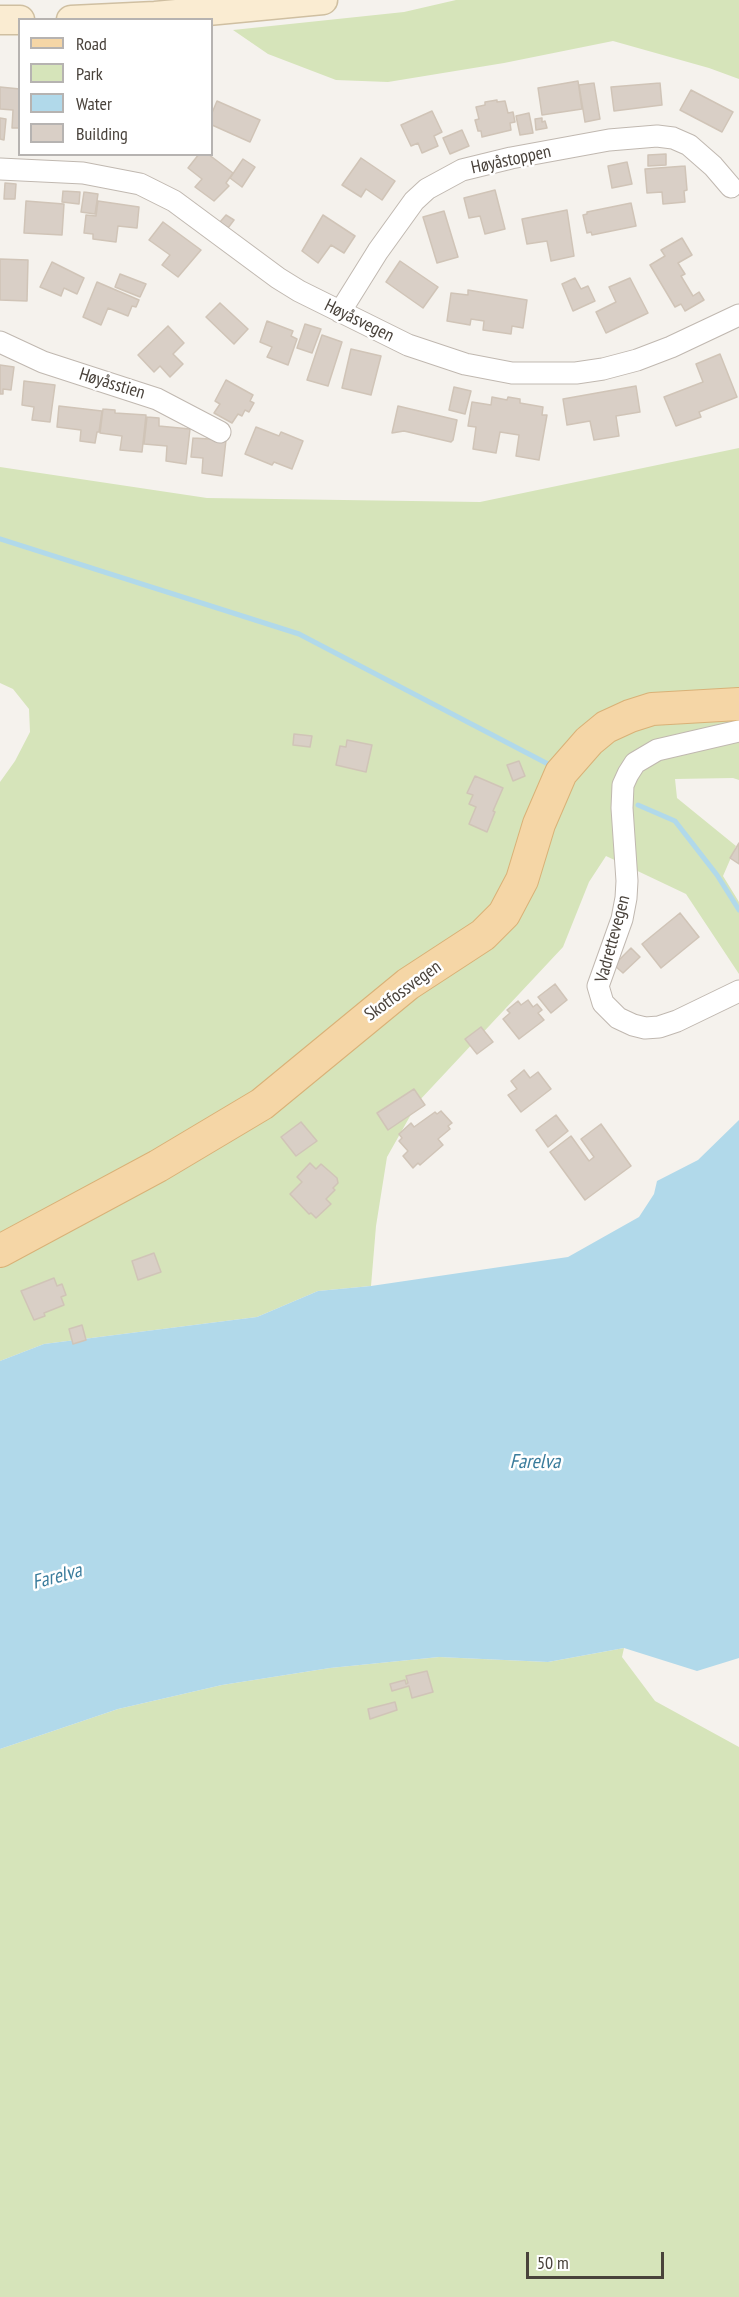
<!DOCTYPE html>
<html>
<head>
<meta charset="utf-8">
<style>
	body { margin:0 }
	#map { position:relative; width:739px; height:2297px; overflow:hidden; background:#f5f2ed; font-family:"PT Sans Narrow",sans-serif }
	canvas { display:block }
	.legend { position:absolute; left:18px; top:18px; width:195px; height:138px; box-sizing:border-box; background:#fff; border:2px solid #b6b3b1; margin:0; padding:8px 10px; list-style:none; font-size:18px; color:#49423b }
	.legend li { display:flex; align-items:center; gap:12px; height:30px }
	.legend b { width:30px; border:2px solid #b6b3b1 }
	.scale { position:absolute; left:526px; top:2252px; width:138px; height:27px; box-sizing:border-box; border:3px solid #49423b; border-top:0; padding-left:8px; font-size:18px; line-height:21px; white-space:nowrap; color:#49423b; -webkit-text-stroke:4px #fff; paint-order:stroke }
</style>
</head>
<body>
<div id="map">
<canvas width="739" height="2297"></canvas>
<ul class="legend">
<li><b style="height:8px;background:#f5d6a6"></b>Road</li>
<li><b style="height:16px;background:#d6e4ba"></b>Park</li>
<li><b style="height:16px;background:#b1d9ea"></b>Water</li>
<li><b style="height:16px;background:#d9cfc6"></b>Building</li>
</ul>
<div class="scale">50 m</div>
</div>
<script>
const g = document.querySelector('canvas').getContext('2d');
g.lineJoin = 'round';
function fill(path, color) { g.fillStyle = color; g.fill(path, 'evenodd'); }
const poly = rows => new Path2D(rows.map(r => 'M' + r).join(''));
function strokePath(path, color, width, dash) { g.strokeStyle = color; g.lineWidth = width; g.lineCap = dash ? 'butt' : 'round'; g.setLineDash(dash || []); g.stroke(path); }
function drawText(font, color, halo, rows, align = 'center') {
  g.font = font + ' "PT Sans Narrow",sans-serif'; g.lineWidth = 5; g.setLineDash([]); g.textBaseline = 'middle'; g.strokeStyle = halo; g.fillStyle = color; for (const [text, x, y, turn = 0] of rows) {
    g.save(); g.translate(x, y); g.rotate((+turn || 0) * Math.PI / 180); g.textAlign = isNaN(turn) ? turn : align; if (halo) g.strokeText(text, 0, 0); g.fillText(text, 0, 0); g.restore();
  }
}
fill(poly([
	[456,0,739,0,739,79,709,68,613,41,504,63,388,82,336,80,268,54,233,30,404,12],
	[739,448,739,780,733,778,675,779,677,798,736,846,723,876,739,902,739,974,686,894,606,856,589,882,563,947,418,1102,387,1157,376,1226,371,1286,318,1291,257,1317,44,1344,0,1361,0,782,15,761,30,732,29,709,13,689,0,683,0,467,207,498,480,502],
	[624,1648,622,1657,655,1701,739,1747,739,2297,0,2297,0,1749,118,1709,222,1685,330,1668,439,1657,548,1662]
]), '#d6e4ba');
fill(poly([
	[739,1120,739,1658,697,1671,624,1648,548,1662,439,1657,330,1668,222,1685,118,1709,0,1749,0,1361,44,1344,257,1317,318,1291,371,1286,568,1257,639,1217,654,1194,657,1181,698,1160]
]), '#b1d9ea');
strokePath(poly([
	[0,539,299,634,548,764],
	[638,805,675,821,717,875,739,910]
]), '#b1d9ea', 5);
const building = poly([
	[578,81,582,109,542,115,538,88,578,81],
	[594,83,600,119,585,122,579,85,594,83],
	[660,83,662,105,614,111,611,87,660,83],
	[0,87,20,89,20,128,12,128,13,110,0,109,0,87],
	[691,90,733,112,722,132,680,110,691,90],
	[497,100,497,102,505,101,508,113,513,112,515,122,510,123,511,130,482,137,481,131,478,131,475,120,479,119,476,107,485,105,485,102,497,100],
	[217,101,260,120,250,142,212,125,212,113,217,101],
	[432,111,442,132,434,136,438,146,422,153,418,143,411,146,401,125,432,111],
	[529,113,533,133,520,135,516,116,529,113],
	[0,118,6,119,4,140,0,139,0,118],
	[542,118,542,122,545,121,547,128,536,130,535,119,542,118],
	[462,130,469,146,450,154,443,138,462,130],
	[199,154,208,154,233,173,226,183,229,186,214,201,195,187,202,179,188,168,199,154],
	[666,154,666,165,648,166,648,155,666,154],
	[361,158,395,181,382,200,366,189,361,197,342,185,361,158],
	[243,159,255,167,242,187,230,178,243,159],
	[627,162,632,184,612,188,608,166,627,162],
	[685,166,687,190,684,191,685,202,663,204,662,192,647,193,645,169,685,166],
	[5,183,16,184,15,199,4,199,5,183],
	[495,190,505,229,485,234,480,216,469,218,464,198,495,190],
	[63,191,80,192,79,204,62,202,63,191],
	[84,192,98,194,95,214,81,212,84,192],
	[26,201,64,204,62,235,24,233,26,201],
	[98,201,139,207,137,228,118,226,116,242,93,239,93,234,84,233,86,215,96,216,98,201],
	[631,203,636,226,592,235,591,232,587,233,583,215,587,214,587,212,631,203],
	[567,210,574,256,551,261,547,241,527,244,522,219,567,210],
	[444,211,458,257,437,263,423,217,444,211],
	[226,215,234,220,228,228,220,222,226,215],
	[323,215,355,236,344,253,331,245,318,263,302,251,323,215],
	[163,222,201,250,178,277,162,265,170,255,149,240,163,222],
	[682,238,692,255,678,263,685,274,681,276,693,296,699,292,704,300,685,311,681,304,675,307,650,265,665,256,661,250,682,238],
	[0,259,28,260,27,301,0,300,0,259],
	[400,261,438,287,423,308,386,282,400,261],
	[52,262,84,278,77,294,64,288,61,296,40,287,52,262],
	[120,274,146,284,140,297,115,287,120,274],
	[575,278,581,289,588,286,595,301,573,311,562,284,575,278],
	[630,278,648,313,606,333,596,312,616,302,609,287,630,278],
	[97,282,139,300,136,307,132,306,128,316,108,308,101,325,83,317,97,282],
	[468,290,527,300,523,328,512,326,511,334,483,330,484,321,471,319,470,325,447,321,451,293,468,295,468,290],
	[220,303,248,329,234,344,206,317,220,303],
	[267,321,293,331,291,336,297,339,288,365,267,357,272,347,260,342,267,321],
	[305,324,321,329,312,353,297,348,305,324],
	[168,326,184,343,173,354,183,364,170,377,160,366,154,372,138,355,168,326],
	[322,335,342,342,328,386,307,380,322,335],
	[351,349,381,356,371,395,342,388,351,349],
	[720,354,737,397,699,412,701,417,676,426,664,397,703,382,696,364,720,354],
	[0,365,14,367,11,390,3,389,3,394,0,394,0,365],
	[226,380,253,395,250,401,254,403,249,412,245,410,242,416,238,414,232,423,214,413,220,404,215,401,226,380],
	[24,381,55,385,50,422,32,420,34,407,22,405,24,381],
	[636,386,640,412,616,416,619,436,594,440,590,421,567,425,563,399,636,386],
	[454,387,471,391,465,414,449,410,454,387],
	[492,397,507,400,508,397,520,399,520,403,543,407,542,415,547,415,539,460,516,456,519,435,500,432,496,453,473,449,476,427,468,426,472,402,491,405,492,397],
	[59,406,102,411,99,432,97,432,95,443,80,441,81,430,57,427,59,406],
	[398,406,457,420,453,440,451,442,404,431,392,433,398,406],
	[103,409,115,410,115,413,146,415,142,452,120,450,122,436,100,433,103,409],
	[147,417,159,418,159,426,190,429,186,464,166,461,167,446,144,444,147,417],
	[256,427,279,436,281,432,303,441,292,469,274,462,272,465,245,454,256,427],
	[193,438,226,440,222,476,202,473,203,458,191,457,193,438],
	[294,734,312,736,310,747,293,745,294,734],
	[347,740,372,745,366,772,336,765,340,746,346,747,347,740],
	[519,761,525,776,513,781,507,765,519,761],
	[475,776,503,788,493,811,495,812,487,832,469,824,476,807,469,804,473,795,467,793,475,776],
	[739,843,739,864,730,858,739,843],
	[680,913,699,937,661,968,642,944,680,913],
	[631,948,640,957,623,973,614,965,631,948],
	[555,984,567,1000,551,1013,538,997,555,984],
	[528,1000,533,1007,537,1004,542,1010,538,1013,544,1020,519,1039,503,1019,510,1013,507,1010,518,1001,521,1005,528,1000],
	[481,1027,493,1042,477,1054,465,1039,481,1027],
	[524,1070,530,1078,538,1072,551,1089,521,1112,508,1095,517,1089,511,1081,524,1070],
	[414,1089,425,1105,388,1130,377,1113,414,1089],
	[441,1111,452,1123,448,1126,450,1129,438,1139,443,1145,420,1165,418,1163,413,1168,403,1156,408,1151,399,1141,402,1138,399,1134,411,1123,414,1127,435,1112,437,1114,441,1111],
	[556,1115,568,1131,548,1147,536,1130,556,1115],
	[301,1122,317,1141,296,1156,281,1137,301,1122],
	[601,1124,631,1166,585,1200,550,1152,571,1136,589,1161,594,1157,581,1139,601,1124],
	[310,1163,316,1169,321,1164,337,1178,338,1183,333,1188,335,1190,326,1199,331,1204,316,1218,311,1213,309,1214,290,1194,302,1182,297,1177,310,1163],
	[154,1253,161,1272,138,1280,132,1261,154,1253],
	[54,1278,57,1286,62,1284,66,1295,61,1297,64,1305,44,1313,45,1316,34,1320,21,1291,54,1278],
	[82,1325,86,1340,73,1344,69,1329,82,1325],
	[427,1671,433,1692,412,1698,409,1686,392,1691,390,1684,405,1680,406,1684,408,1683,406,1676,427,1671],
	[395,1702,397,1710,370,1719,368,1709,395,1702]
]);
fill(building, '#d9cfc6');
strokePath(building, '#d0c4b7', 1.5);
const street = poly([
	[0,169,83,173,140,184,174,201,278,278,299,291,408,345,465,364,512,373,576,373,603,369,637,360,671,347,739,315],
	[340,312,378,251,414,201,427,189,462,170,511,158,609,140,657,136,673,138,689,145,713,166,731,187],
	[0,342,43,362,157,399,220,432],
	[739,731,657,750,635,763,628,774,623,785,622,808,627,881,626,898,622,919,598,986,603,1003,618,1018,633,1025,645,1028,659,1027,677,1021,739,991]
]);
const secondary = poly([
	[0,20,20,20],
	[71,20,155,16,323,0]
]);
const primary = poly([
	[0,1251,158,1166,262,1104,408,984,483,935,504,914,522,880,539,824,561,773,589,741,606,727,630,716,652,709,739,704]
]);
strokePath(street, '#c0b8b0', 23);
strokePath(secondary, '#cfbfa1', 31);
strokePath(primary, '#d9b177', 34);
strokePath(street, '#fff', 21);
strokePath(secondary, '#faecd2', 28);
strokePath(primary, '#f5d6a6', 32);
drawText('18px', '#49423b', '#fff', [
	["Høyåstoppen",511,160,-12],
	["Høyåsvegen",359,321,26],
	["Høyåsstien",112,384,17],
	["Vadrettevegen",613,939,-75],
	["Skotfossvegen",403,991,-36]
]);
drawText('italic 20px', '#3a7c9c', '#fff', [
	["Farelva",535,1462],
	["Farelva",57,1577,-15]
]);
</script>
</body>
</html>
